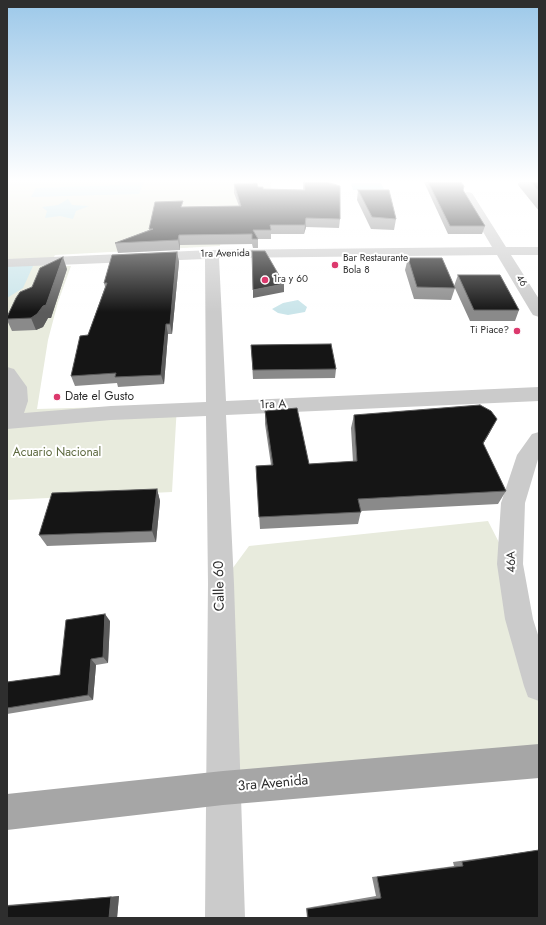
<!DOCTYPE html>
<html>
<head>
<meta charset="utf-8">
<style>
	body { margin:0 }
	#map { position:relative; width:546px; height:925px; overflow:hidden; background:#fff; font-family:Jost,sans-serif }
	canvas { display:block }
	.frame { position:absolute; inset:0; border:8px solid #2e2e2e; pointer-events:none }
</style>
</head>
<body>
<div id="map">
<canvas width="546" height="925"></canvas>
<div class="frame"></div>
</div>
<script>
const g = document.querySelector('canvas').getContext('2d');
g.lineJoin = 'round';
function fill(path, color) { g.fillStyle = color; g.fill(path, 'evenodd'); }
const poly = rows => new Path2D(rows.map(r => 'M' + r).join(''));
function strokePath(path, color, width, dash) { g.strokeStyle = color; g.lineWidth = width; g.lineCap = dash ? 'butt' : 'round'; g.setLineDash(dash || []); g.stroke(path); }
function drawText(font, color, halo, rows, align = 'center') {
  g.font = font + ' Jost,sans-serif'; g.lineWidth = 4; g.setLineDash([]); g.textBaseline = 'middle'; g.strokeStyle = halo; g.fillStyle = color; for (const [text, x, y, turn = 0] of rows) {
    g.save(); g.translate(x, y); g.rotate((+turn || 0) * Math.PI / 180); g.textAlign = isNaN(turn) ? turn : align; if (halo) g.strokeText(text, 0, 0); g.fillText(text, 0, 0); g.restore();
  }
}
fill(poly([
	[7,182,271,182,270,213,224,214,220,246,55,255,49,266,71,266,58,302,48,340,37,409,177,405,172,492,7,500],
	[488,521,510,564,539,686,539,761,223,788,221,584,249,546]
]), '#e8ebdd');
fill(poly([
	[120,182,144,182,139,194,31,197,36,188,119,185],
	[351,183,381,183,384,190,353,190],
	[68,199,72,205,89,206,76,211,73,219,60,216,45,218,47,211,42,207,58,205],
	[7,266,33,266,23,288,7,298],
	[298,300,307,307,305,312,288,315,278,313,272,309,283,303]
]), '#cae5ea');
fill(poly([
	[468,192,472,193,506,247,539,247,539,255,511,255,539,299,539,317,533,315,531,312,497,255,219,258,226,401,539,387,539,401,226,415,234,584,245,918,205,918,208,584,206,416,111,420,7,429,7,367,14,369,27,387,28,401,24,413,111,406,206,402,205,259,7,267,7,259,212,250,492,247,462,196,464,193,468,192],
	[539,432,539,456,525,503,523,564,533,619,539,638,539,701,528,697,524,686,505,619,497,564,501,503,517,455,532,434,539,432]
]), '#cbcbcb');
fill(poly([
	[539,744,539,778,223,805,7,830,7,794,223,771,539,744]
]), '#a6a6a6');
fill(poly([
	[303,182,327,182,340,219,339,228,306,227,304,234,271,234,271,239,258,239,258,248,253,248,252,244,180,245,180,250,118,253,115,243,149,230,149,229,183,207,239,206,234,193,234,184,263,189,303,190],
	[424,182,461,182,463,190,485,226,482,234,448,234],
	[519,182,539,182,539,211,518,185],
	[358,190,396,219,394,230,371,229,357,200],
	[177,252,179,262,172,334,168,334,164,384,118,387,117,383,75,386,71,376,88,335,105,287,104,283],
	[408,258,455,288,451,300,414,299,405,270],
	[67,269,51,318,48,318,43,327,36,330,12,331,7,320,7,317,32,287],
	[458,275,519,310,515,321,470,321,454,286],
	[251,345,336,369,335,378,253,379],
	[265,411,309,464,353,462,351,428,354,415,490,432,483,444,506,491,498,504,361,511,358,524,260,529,256,466,271,465,265,424],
	[157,489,160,501,156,542,47,546,39,535],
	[110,621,108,663,96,665,93,700,7,714,7,682,60,675],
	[539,850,539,918,307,918,306,908,376,896,372,877,454,866,453,862],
	[119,896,117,918,7,918,7,905]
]), '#8a8a8a');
fill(poly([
	[306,218,306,227,304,234,305,225],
	[179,235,180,245,180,250,178,240],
	[177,252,179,262,172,334,170,324],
	[63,257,67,269,51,318,48,318,43,327,36,330,31,318],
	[284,284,284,292,253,298,253,290],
	[166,324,168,334,164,384,161,375],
	[497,419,490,432,476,456,483,443],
	[157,489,160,501,156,542,152,531],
	[105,614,110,621,108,663,103,657],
	[91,659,96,665,93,700,88,695],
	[119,896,117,918,109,918,111,897]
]), '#5b5b5b');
const building = poly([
	[304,182,327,182,340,186,340,219,306,218,305,225,270,225,271,230,253,230,258,239,252,239,252,234,179,235,178,240,115,243,153,229,149,229,155,202,183,201,181,207,241,206,234,184,257,183,258,187,263,187,263,189,305,190,304,182],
	[428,182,461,182,464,186,463,190,485,226,450,226,428,182],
	[531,182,539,182,539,191,531,182],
	[358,190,389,190,396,219,372,217,358,190],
	[252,251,265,251,284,284,253,290,252,251],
	[177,252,170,324,166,324,161,375,115,377,116,373,71,376,80,336,88,335,107,283,104,283,112,255,177,252],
	[63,257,46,305,43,306,37,314,31,318,7,319,7,317,16,298,20,292,32,287,40,268,63,257],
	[408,258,442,258,455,288,417,287,408,258],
	[458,275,500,275,519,310,474,310,458,275],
	[331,344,336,369,253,370,251,345,331,344],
	[480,405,491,411,497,419,483,443,506,491,358,499,361,512,259,517,256,466,273,465,265,411,297,408,309,464,357,461,354,415,480,405],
	[157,489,152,531,39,535,52,493,157,489],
	[105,614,103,657,91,659,88,695,7,708,7,682,60,675,66,620,105,614],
	[539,850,539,918,308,918,307,909,381,898,377,877,463,866,462,862,539,850],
	[111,897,109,918,7,918,7,906,111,897]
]);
fill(building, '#151515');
strokePath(building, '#5b5b5b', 1);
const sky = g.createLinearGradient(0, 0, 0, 312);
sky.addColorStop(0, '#9cc8e9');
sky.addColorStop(0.58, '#fff');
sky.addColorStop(1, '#ffffff00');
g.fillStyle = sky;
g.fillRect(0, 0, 546, 312);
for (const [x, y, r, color] of [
	[335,265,4,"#dc396d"],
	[265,280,4,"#dc396d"],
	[517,331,4,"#dc396d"],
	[57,397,4,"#dc396d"]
]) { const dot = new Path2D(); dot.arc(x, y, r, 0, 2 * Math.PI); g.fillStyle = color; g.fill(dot); strokePath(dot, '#fff', 1.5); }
drawText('10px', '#2e2e2e', '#fff', [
	["1ra Avenida",225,254,-1],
	["46",521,281,59]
]);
drawText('10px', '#2e2e2e', '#fff', [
	["Bar Restaurante",343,259],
	["Bola 8",343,271],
	["1ra y 60",273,280],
	["Ti Piace?",509,331,"right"]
], 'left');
drawText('12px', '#2e2e2e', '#fff', [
	["Date el Gusto",65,397]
], 'left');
drawText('12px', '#2e2e2e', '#fff', [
	["1ra A",273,405,-2],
	["46A",512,562,-91]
]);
drawText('12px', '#5c683e', '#fff', [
	["Acuario Nacional",57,453]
]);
drawText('14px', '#2e2e2e', '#fff', [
	["Calle 60",220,586,-91],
	["3ra Avenida",273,784,-5]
]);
</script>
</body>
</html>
